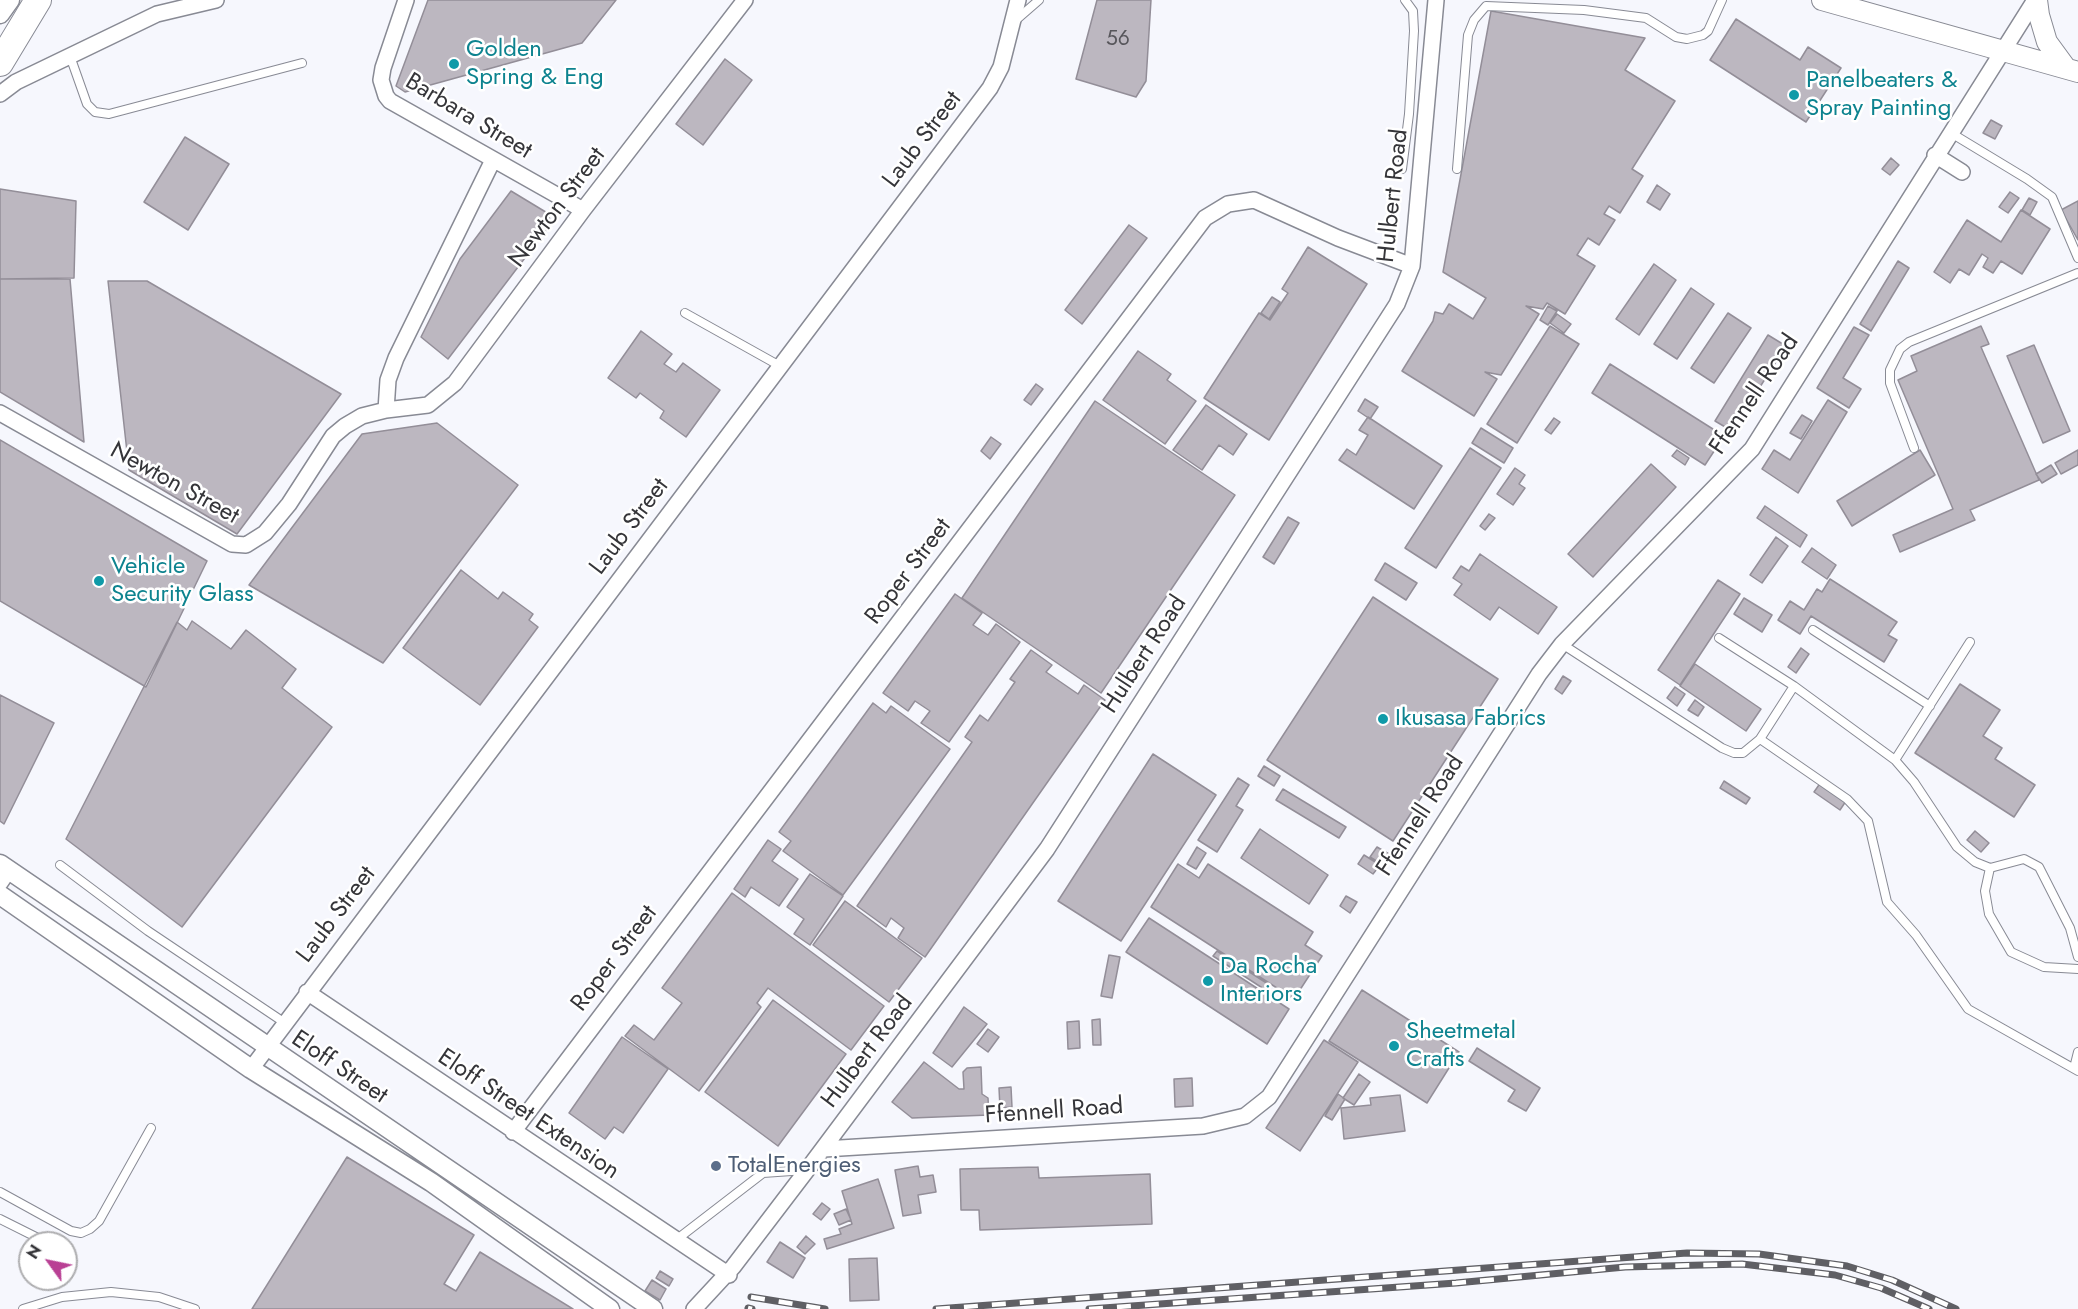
<!DOCTYPE html>
<html>
<head>
<meta charset="utf-8">
<style>
	body { margin:0 }
	#map { position:relative; width:2078px; height:1309px; overflow:hidden; background:#f6f7fd; font-family:Jost,sans-serif }
	canvas { display:block }
	.north { position:absolute; left:18px; top:1231px; width:60px; height:60px; box-sizing:border-box; background:#fff; border:2px solid #aeaeb0; border-radius:50%; rotate:303deg; font-size:16px; font-weight:700; line-height:24px; text-align:center; color:#353539 }
	.north::after { content:''; display:block; margin:auto; width:21px; height:27px; background:#b94094; clip-path:polygon(50% 0,100% 100%,50% 72%,0 100%) }
</style>
</head>
<body>
<div id="map">
<canvas width="2078" height="1309"></canvas>
<div class="north">N</div>
</div>
<script>
const g = document.querySelector('canvas').getContext('2d');
g.lineJoin = 'round';
function fill(path, color) { g.fillStyle = color; g.fill(path, 'evenodd'); }
const poly = rows => new Path2D(rows.map(r => 'M' + r).join(''));
function strokePath(path, color, width, dash) { g.strokeStyle = color; g.lineWidth = width; g.lineCap = dash ? 'butt' : 'round'; g.setLineDash(dash || []); g.stroke(path); }
function drawText(font, color, halo, rows, align = 'center') {
  g.font = font + ' Jost,sans-serif'; g.lineWidth = 5; g.setLineDash([]); g.textBaseline = 'middle'; g.strokeStyle = halo; g.fillStyle = color; for (const [text, x, y, turn = 0] of rows) {
    g.save(); g.translate(x, y); g.rotate((+turn || 0) * Math.PI / 180); g.textAlign = isNaN(turn) ? turn : align; if (halo) g.strokeText(text, 0, 0); g.fillText(text, 0, 0); g.restore();
  }
}
const building = poly([
	[428,0,616,0,582,43,405,92,396,86,428,0],
	[1097,0,1151,0,1146,81,1136,97,1076,79,1097,0],
	[1491,11,1645,38,1625,70,1675,101,1632,169,1643,176,1620,213,1609,206,1604,214,1615,220,1599,245,1588,238,1577,255,1595,266,1565,314,1547,303,1543,309,1526,306,1539,314,1501,375,1485,372,1497,379,1474,416,1402,371,1433,321,1435,312,1443,314,1449,304,1473,319,1486,298,1443,272,1491,11],
	[1736,19,1800,60,1808,47,1841,68,1806,122,1710,60,1736,19],
	[725,59,752,80,703,145,676,124,725,59],
	[1991,120,2002,126,1995,139,1983,133,1991,120],
	[185,137,229,164,188,230,144,202,185,137],
	[1891,158,1899,165,1890,175,1882,169,1891,158],
	[1657,185,1670,194,1660,210,1647,202,1657,185],
	[0,189,76,201,74,278,0,279,0,189],
	[511,191,549,214,550,225,448,359,421,337,460,259,511,191],
	[2010,192,2019,198,2008,213,1999,207,2010,192],
	[2029,198,2037,202,2030,215,2022,210,2029,198],
	[2078,201,2078,240,2061,210,2078,201],
	[2021,210,2050,229,2022,274,2001,261,1993,273,1983,267,1988,258,1982,254,1969,275,1959,269,1950,283,1934,272,1967,220,2001,242,2021,210],
	[1129,225,1147,238,1082,324,1065,310,1129,225],
	[1308,247,1367,284,1269,440,1204,398,1259,313,1270,320,1288,293,1282,289,1308,247],
	[1898,261,1909,268,1871,331,1860,324,1898,261],
	[1654,264,1676,280,1639,335,1616,319,1654,264],
	[0,279,70,279,84,442,0,392,0,279],
	[108,281,147,281,341,394,237,534,129,470,108,281],
	[1691,288,1714,304,1677,359,1654,344,1691,288],
	[1272,297,1280,302,1269,319,1261,313,1272,297],
	[1548,306,1557,311,1548,325,1540,320,1548,306],
	[1728,313,1751,328,1714,383,1691,368,1728,313],
	[1557,314,1571,324,1564,333,1550,323,1557,314],
	[1550,326,1579,344,1517,443,1487,424,1550,326],
	[1981,326,1989,344,1981,347,2039,480,1970,510,1975,520,1900,552,1893,535,1953,509,1898,380,1917,371,1911,356,1981,326],
	[1854,327,1869,335,1843,378,1861,389,1849,408,1817,388,1854,327],
	[641,331,672,354,664,364,676,372,683,363,720,390,686,437,660,418,664,411,640,393,636,398,608,378,641,331],
	[1768,335,1786,346,1732,431,1715,421,1768,335],
	[2034,345,2070,431,2043,443,2007,356,2034,345],
	[1138,351,1171,374,1167,380,1196,401,1165,444,1103,400,1138,351],
	[1610,364,1724,436,1705,465,1592,393,1610,364],
	[1036,384,1043,389,1031,405,1024,400,1036,384],
	[1365,399,1378,407,1370,419,1358,411,1365,399],
	[1828,400,1847,412,1798,493,1762,469,1774,450,1790,460,1828,400],
	[1095,401,1235,495,1101,693,962,598,1095,401],
	[1206,405,1247,434,1233,455,1219,445,1202,470,1173,450,1206,405],
	[1802,415,1812,421,1801,439,1790,433,1802,415],
	[1368,417,1442,466,1414,509,1339,460,1347,449,1356,455,1368,435,1359,430,1368,417],
	[1554,418,1560,422,1551,434,1545,430,1554,418],
	[437,423,518,485,383,663,249,585,362,434,437,423],
	[1481,428,1513,448,1504,463,1472,443,1481,428],
	[991,437,1001,444,990,459,981,451,991,437],
	[0,440,207,561,146,687,0,601,0,440],
	[1470,448,1501,468,1436,568,1405,548,1470,448],
	[1677,450,1689,458,1685,465,1672,456,1677,450],
	[1920,450,1935,475,1852,526,1837,501,1920,450],
	[2078,450,2078,465,2061,474,2055,463,2078,450],
	[1651,464,1676,487,1593,577,1568,554,1651,464],
	[2051,465,2057,474,2042,483,2036,474,2051,465],
	[1515,468,1525,475,1519,484,1525,488,1513,505,1497,494,1515,468],
	[1765,506,1807,535,1800,547,1757,518,1765,506],
	[1489,514,1495,518,1485,530,1480,526,1489,514],
	[1288,517,1299,523,1274,564,1263,557,1288,517],
	[1776,537,1788,546,1762,583,1750,575,1776,537],
	[1812,548,1836,565,1827,579,1802,562,1812,548],
	[1480,554,1557,607,1538,634,1499,607,1490,620,1454,595,1462,584,1453,578,1461,566,1469,571,1480,554],
	[1385,563,1417,583,1406,600,1375,580,1385,563],
	[461,570,498,599,503,592,533,614,529,620,538,627,480,705,403,648,461,570],
	[1830,579,1897,622,1888,635,1897,640,1884,662,1811,616,1800,634,1778,620,1790,601,1804,610,1817,589,1822,592,1830,579],
	[1718,580,1740,594,1680,685,1658,670,1718,580],
	[955,594,982,613,973,625,988,635,996,624,1020,642,949,742,921,723,930,711,915,701,908,711,883,693,955,594],
	[1373,597,1498,679,1393,841,1267,760,1373,597],
	[1744,598,1772,615,1762,632,1734,614,1744,598],
	[192,621,231,649,246,630,296,669,282,688,332,727,182,927,66,839,177,622,187,630,192,621],
	[1801,648,1809,654,1796,673,1788,667,1801,648],
	[1031,650,1052,665,1046,672,1078,694,1084,685,1105,700,925,957,898,938,904,928,891,918,886,927,857,906,972,742,965,737,980,715,988,721,1015,682,1010,679,1031,650],
	[1695,664,1761,709,1746,731,1680,686,1695,664],
	[1563,676,1571,681,1562,694,1555,689,1563,676],
	[1960,684,2000,710,1983,736,2002,748,1995,759,2035,785,2014,817,1915,753,1960,684],
	[1675,687,1685,694,1677,706,1667,698,1675,687],
	[0,695,54,723,4,824,0,821,0,695],
	[1695,700,1704,707,1698,716,1688,710,1695,700],
	[873,703,886,713,891,706,950,749,843,895,783,851,791,841,779,832,873,703],
	[1153,754,1216,795,1121,941,1058,901,1153,754],
	[1264,766,1280,776,1274,786,1258,776,1264,766],
	[1238,778,1249,785,1236,806,1243,810,1217,852,1198,840,1238,778],
	[1724,781,1750,798,1746,804,1720,788,1724,781],
	[1821,782,1846,801,1840,810,1814,792,1821,782],
	[1283,789,1346,827,1339,838,1276,800,1283,789],
	[1260,829,1328,875,1309,904,1241,858,1260,829],
	[1975,831,1989,843,1981,852,1967,840,1975,831],
	[768,840,781,849,772,861,798,879,779,906,751,887,745,897,734,889,768,840],
	[1197,847,1206,853,1196,869,1187,864,1197,847],
	[1377,847,1389,854,1383,865,1370,857,1377,847],
	[1364,855,1380,865,1373,874,1358,864,1364,855],
	[1178,864,1199,878,1208,864,1313,932,1305,945,1322,956,1294,999,1151,907,1178,864],
	[810,874,843,896,810,945,794,934,804,919,787,907,810,874],
	[732,893,884,1006,851,1050,768,988,757,1003,761,1007,699,1091,625,1036,634,1025,654,1040,682,1003,662,988,732,893],
	[1346,896,1357,902,1350,913,1340,906,1346,896],
	[845,901,922,958,889,1002,813,945,845,901],
	[1149,918,1289,1009,1267,1044,1126,952,1149,918],
	[1217,951,1268,984,1264,989,1213,956,1217,951],
	[1109,955,1120,957,1112,998,1101,996,1109,955],
	[1362,990,1459,1052,1427,1103,1329,1041,1362,990],
	[773,1000,846,1054,778,1146,705,1092,773,1000],
	[964,1007,987,1024,952,1067,933,1053,964,1007],
	[1100,1019,1101,1045,1093,1045,1092,1020,1100,1019],
	[1079,1021,1080,1048,1068,1049,1067,1022,1079,1021],
	[988,1029,999,1037,988,1052,977,1044,988,1029],
	[622,1037,668,1069,623,1133,614,1127,605,1139,569,1113,622,1037],
	[1324,1040,1358,1062,1300,1151,1266,1128,1324,1040],
	[1477,1048,1540,1088,1526,1111,1508,1101,1515,1090,1469,1061,1477,1048],
	[924,1062,959,1089,964,1089,963,1072,967,1068,981,1067,982,1094,988,1098,989,1115,912,1118,892,1102,924,1062],
	[1359,1074,1370,1082,1354,1105,1343,1098,1359,1074],
	[1192,1078,1193,1106,1175,1107,1174,1079,1192,1078],
	[1011,1087,1012,1107,1000,1108,999,1088,1011,1087],
	[1338,1094,1345,1099,1332,1120,1325,1116,1338,1094],
	[1400,1095,1405,1131,1344,1139,1341,1108,1371,1105,1370,1098,1400,1095],
	[347,1157,474,1235,444,1284,456,1291,480,1252,573,1309,252,1309,347,1157],
	[918,1166,920,1177,933,1175,936,1192,918,1195,921,1213,903,1216,895,1170,918,1166],
	[1038,1167,1039,1178,1150,1174,1152,1224,980,1230,979,1210,961,1210,960,1169,1038,1167],
	[878,1179,894,1228,827,1249,824,1239,841,1234,839,1229,852,1224,842,1191,878,1179],
	[822,1203,830,1209,821,1220,813,1214,822,1203],
	[846,1209,851,1220,839,1225,834,1214,846,1209],
	[806,1236,815,1244,805,1254,797,1247,806,1236],
	[780,1242,805,1258,793,1278,767,1262,780,1242],
	[877,1258,879,1300,850,1301,849,1259,877,1258],
	[660,1271,673,1279,669,1286,656,1278,660,1271],
	[652,1280,666,1289,660,1300,645,1291,652,1280]
]);
fill(building, '#bcb7c0');
strokePath(building, '#938e98', 1.5);
const service = poly([
	[1016,20,1039,0],
	[70,56,87,104,95,112,109,114,302,63],
	[1951,133,2027,179,2052,197,2078,258],
	[1402,169,1409,114,1414,31,1413,11,1405,0],
	[1457,169,1468,35,1474,20,1486,6,1584,10,1646,18,1676,37,1687,39,1703,35,1708,31,1722,0],
	[685,313,780,366],
	[1914,448,1890,383,1890,370,1900,349,1909,342,2078,273],
	[1813,630,1930,706],
	[1719,638,1794,686,1895,760,1914,782,1957,847,1975,862,1990,868,2024,859,2039,867,2070,928,2078,957],
	[1562,644,1722,748,1734,753,1743,753,1760,739,1794,686],
	[1760,739,1847,799,1868,821,1887,902,1916,935,1968,1009,2078,1071],
	[1895,760,1970,642],
	[60,865,148,931,285,1023],
	[1990,868,1985,891,1989,914,2011,952,2044,967,2078,969],
	[2074,1068,2078,1052],
	[0,1192,71,1231,81,1233,90,1229,99,1221,151,1128],
	[0,1219,42,1240],
	[676,1240,763,1173,806,1170],
	[23,1309,62,1297,111,1292,159,1297,195,1309]
]);
const minor = poly([
	[406,0,383,68,381,80,386,96,390,101,583,210],
	[0,94,16,82,157,14,216,0],
	[1935,155,1962,172],
	[386,410,388,380,396,358,493,160],
	[0,413,232,544,246,545,265,533,289,504,333,436,345,426,362,416,386,410,428,405,455,383,583,210,745,0],
	[0,883,9,870],
	[307,992,729,1275],
	[251,1069,990,88,1001,67,1018,0],
	[513,1132,1205,218,1228,204,1254,200,1338,238,1412,266],
	[824,1149,1203,1126,1245,1116,1269,1097,1539,674,1562,644,1752,449,2035,0],
	[694,1309,733,1267,807,1170,1047,849,1397,304,1412,266,1436,0]
]);
const tertiary = poly([
	[0,14,10,0],
	[0,864,653,1309],
	[0,895,251,1069,431,1182,610,1309]
]);
const secondary = poly([
	[1822,0,2078,72],
	[2037,0,2039,15,2047,42,2066,68]
]);
const motorway = poly([
	[0,63,38,0]
]);
strokePath(service, '#888a94', 10);
strokePath(minor, '#888a94', 18);
strokePath(tertiary, '#888a94', 21);
strokePath(secondary, '#888a94', 22);
strokePath(motorway, '#888a94', 28);
strokePath(service, '#fff', 8);
strokePath(minor, '#fff', 15);
strokePath(tertiary, '#fff', 18);
strokePath(secondary, '#fff', 20);
strokePath(motorway, '#fff', 26);
const rail = poly([
	[751,1297,825,1309],
	[748,1308,752,1309],
	[936,1309,1687,1253,1759,1254,1847,1266,1892,1280,1956,1309],
	[1089,1309,1456,1283,1625,1267,1742,1264,1835,1275,1881,1288,1929,1309]
]);
strokePath(rail, '#5f5f64', 7);
strokePath(rail, '#fff', 4.5, [14]);
for (const [x, y, r, color] of [
	[454,64,6,"#0f9aa8"],
	[1794,95,6,"#0f9aa8"],
	[99,581,6,"#0f9aa8"],
	[1383,719,6,"#0f9aa8"],
	[1208,981,6,"#0f9aa8"],
	[1394,1046,6,"#0f9aa8"],
	[716,1166,6,"#5c6f8a"]
]) { const dot = new Path2D(); dot.arc(x, y, r, 0, 2 * Math.PI); g.fillStyle = color; g.fill(dot); strokePath(dot, '#fff', 2); }
drawText('21px', '#57565b', null, [
	["56",1118,40]
]);
drawText('24px', '#0d838f', '#fff', [
	["Golden",466,50],
	["Spring & Eng",466,78],
	["Panelbeaters &",1806,81],
	["Spray Painting",1806,109],
	["Vehicle",111,567],
	["Security Glass",111,595],
	["Ikusasa Fabrics",1395,719],
	["Da Rocha",1220,967],
	["Interiors",1220,995],
	["Sheetmetal",1406,1032],
	["Crafts",1406,1060]
], 'left');
drawText('24px', '#353539', '#fff', [
	["Barbara Street",468,117,31],
	["Laub Street",923,140,-53],
	["Hulbert Road",1394,196,-84],
	["Newton Street",558,208,-53],
	["Ffennell Road",1755,395,-56],
	["Newton Street",174,484,29],
	["Laub Street",630,527,-53],
	["Roper Street",909,572,-53],
	["Hulbert Road",1145,655,-57],
	["Ffennell Road",1421,816,-57],
	["Laub Street",337,915,-53],
	["Roper Street",615,959,-53],
	["Hulbert Road",868,1052,-53],
	["Eloff Street",339,1068,34],
	["Ffennell Road",1054,1112,-4],
	["Eloff Street Extension",528,1115,34]
]);
drawText('24px', '#4e5e75', '#fff', [
	["TotalEnergies",728,1166]
], 'left');
</script>
</body>
</html>
